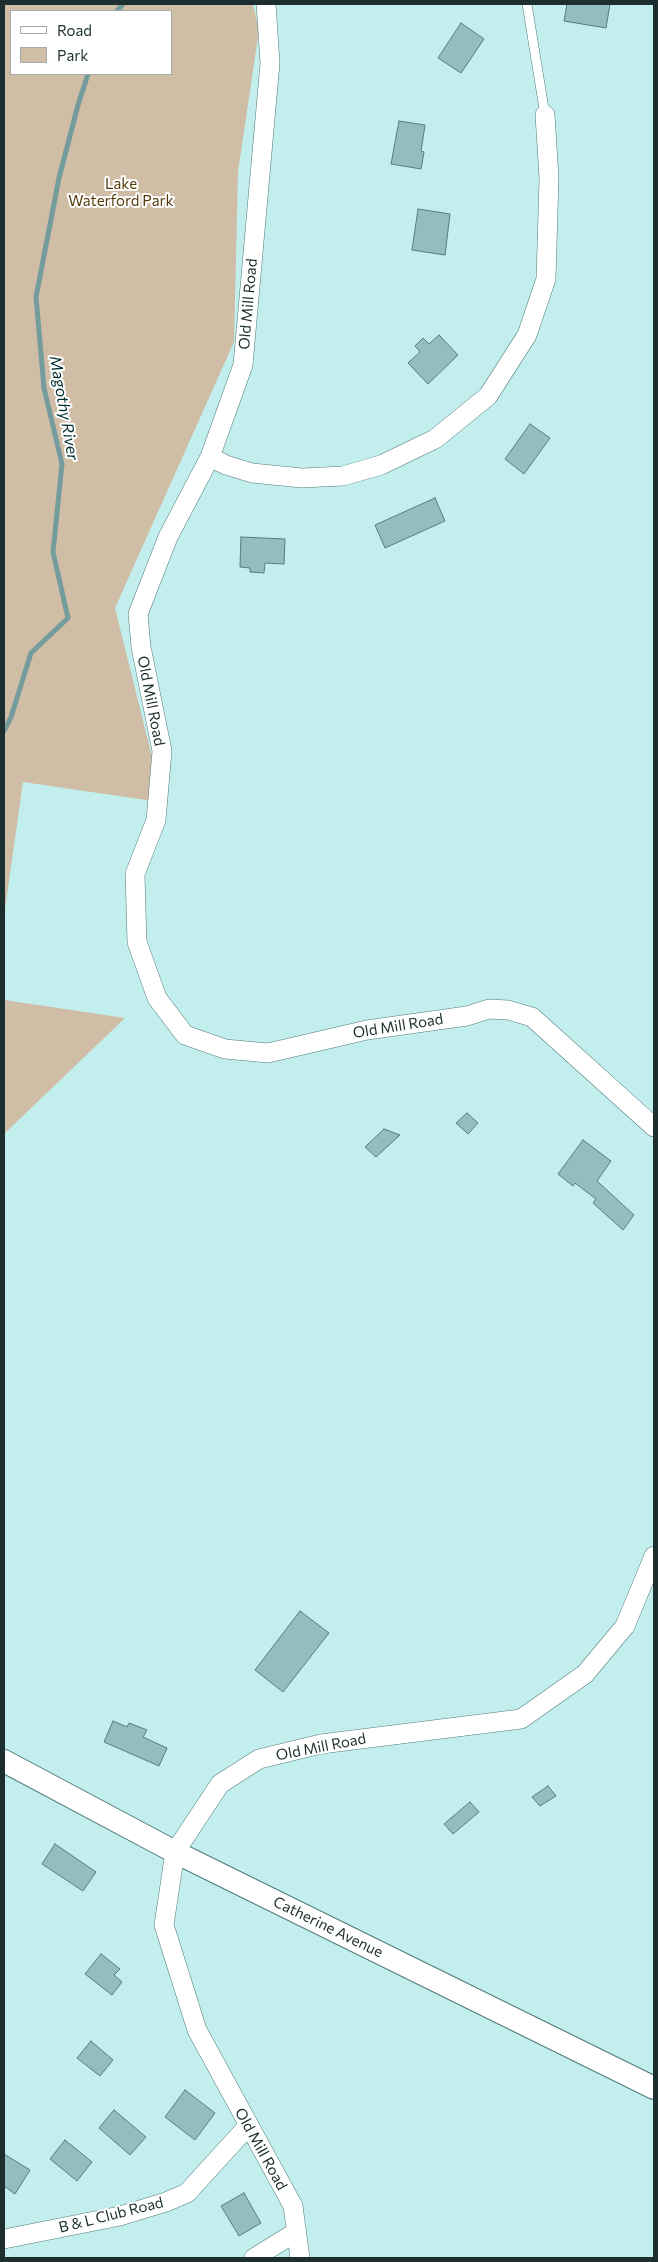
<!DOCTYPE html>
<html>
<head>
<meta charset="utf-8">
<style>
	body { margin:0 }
	#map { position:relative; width:658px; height:2262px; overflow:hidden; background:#c2eeee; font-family:Commissioner,sans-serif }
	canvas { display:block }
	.frame { position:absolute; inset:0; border:5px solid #1d2e2e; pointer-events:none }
	.legend { position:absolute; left:10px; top:10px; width:162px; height:65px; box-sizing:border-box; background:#fff; border:1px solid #a5abab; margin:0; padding:6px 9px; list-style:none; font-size:15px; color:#1d2e2e }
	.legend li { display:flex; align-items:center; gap:10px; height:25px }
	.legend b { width:25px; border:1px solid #a5abab }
</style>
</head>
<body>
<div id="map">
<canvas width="658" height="2262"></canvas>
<div class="frame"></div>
<ul class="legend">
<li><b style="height:6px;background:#fff"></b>Road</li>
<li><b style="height:14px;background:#d0bda5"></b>Park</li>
</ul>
</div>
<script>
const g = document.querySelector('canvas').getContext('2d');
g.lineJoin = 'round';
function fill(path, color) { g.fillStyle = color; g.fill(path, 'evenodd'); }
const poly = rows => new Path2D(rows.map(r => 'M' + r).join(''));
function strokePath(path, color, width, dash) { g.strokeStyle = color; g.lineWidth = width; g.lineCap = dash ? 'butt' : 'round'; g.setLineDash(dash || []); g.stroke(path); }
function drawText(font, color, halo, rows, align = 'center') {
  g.font = font + ' Commissioner,sans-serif'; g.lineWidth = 4; g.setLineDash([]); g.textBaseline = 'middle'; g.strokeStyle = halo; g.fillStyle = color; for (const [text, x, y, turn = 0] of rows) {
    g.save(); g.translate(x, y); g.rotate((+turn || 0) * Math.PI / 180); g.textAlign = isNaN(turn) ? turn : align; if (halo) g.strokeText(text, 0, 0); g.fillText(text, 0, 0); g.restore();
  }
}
fill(poly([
	[4,4,253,4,259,30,238,172,234,342,115,608,157,777,153,801,23,782,4,916],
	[11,11,171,11,171,74,11,74],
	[4,1000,125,1018,4,1134]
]), '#d0bda5');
strokePath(poly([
	[117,11,123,4],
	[4,731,11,717,31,653,68,618,53,552,62,464,44,388,36,297,59,178,78,105,88,74]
]), '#749c9d', 5);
const building = poly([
	[567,4,610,4,606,28,564,21,567,4],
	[461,23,484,39,461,73,438,58,461,23],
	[399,121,425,125,421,151,424,152,421,169,391,164,399,121],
	[418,209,450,214,445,255,412,250,418,209],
	[439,335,458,355,428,384,408,363,420,352,415,346,423,338,429,344,439,335],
	[530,424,550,438,524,474,505,459,530,424],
	[435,498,445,521,385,548,375,525,435,498],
	[241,537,285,539,284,564,265,563,264,573,250,572,250,568,240,567,241,537],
	[467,1113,478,1123,468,1134,456,1123,467,1113],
	[384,1129,400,1135,376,1157,365,1147,384,1129],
	[583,1140,611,1161,597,1181,634,1215,623,1230,593,1203,596,1199,575,1183,573,1186,558,1174,583,1140],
	[300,1611,329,1633,283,1692,255,1670,300,1611],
	[113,1721,127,1727,129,1723,147,1730,143,1737,167,1748,159,1766,104,1742,113,1721],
	[548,1786,556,1796,540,1806,532,1797,548,1786],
	[470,1802,479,1812,453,1834,444,1824,470,1802],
	[55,1844,96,1872,83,1891,42,1864,55,1844],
	[101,1954,120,1969,114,1975,122,1982,112,1995,85,1974,101,1954],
	[91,2041,113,2060,100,2076,77,2058,91,2041],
	[185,2090,215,2113,195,2140,165,2117,185,2090],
	[114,2110,146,2137,130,2155,99,2128,114,2110],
	[65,2140,92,2162,77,2181,50,2159,65,2140],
	[4,2154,30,2170,15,2194,4,2186,4,2154],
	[244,2193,261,2223,239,2236,221,2206,244,2193]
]);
fill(building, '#94bdbd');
strokePath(building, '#557d7e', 1);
const service = poly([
	[527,4,545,115]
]);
const minor = poly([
	[266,4,270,63,243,365,210,457,168,537,138,614,141,647,162,751,156,820,135,874,137,942,157,998,185,1035,225,1049,268,1053,367,1030,467,1016,489,1009,508,1010,532,1017,654,1127],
	[210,457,226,465,252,473,302,478,343,476,381,465,435,439,488,396,527,335,546,279,549,178,545,115],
	[4,2239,120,2216,166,2202,187,2193,248,2126],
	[254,2258,296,2232],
	[300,2258,293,2206,197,2030,164,1925,175,1852,220,1784,259,1759,321,1744,521,1719,585,1674,625,1626,654,1556]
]);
const tertiary = poly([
	[4,1761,175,1852,654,2088]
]);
strokePath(service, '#527b7b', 10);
strokePath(minor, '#527b7b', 20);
strokePath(tertiary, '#527b7b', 24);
strokePath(service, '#fff', 9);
strokePath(minor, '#fff', 19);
strokePath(tertiary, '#fff', 22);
drawText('15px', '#583a09', '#fff', [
	["Lake",121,184],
	["Waterford Park",121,201]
]);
drawText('15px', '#1d2e2e', '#fff', [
	["Old Mill Road",248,304,-85],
	["Old Mill Road",151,701,79],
	["Old Mill Road",398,1026,-9],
	["Old Mill Road",321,1747,-11],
	["Catherine Avenue",328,1927,26],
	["Old Mill Road",261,2149,61],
	["B & L Club Road",111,2215,-14]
]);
drawText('italic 16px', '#063132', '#fff', [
	["Magothy River",64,408,80]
]);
</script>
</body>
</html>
